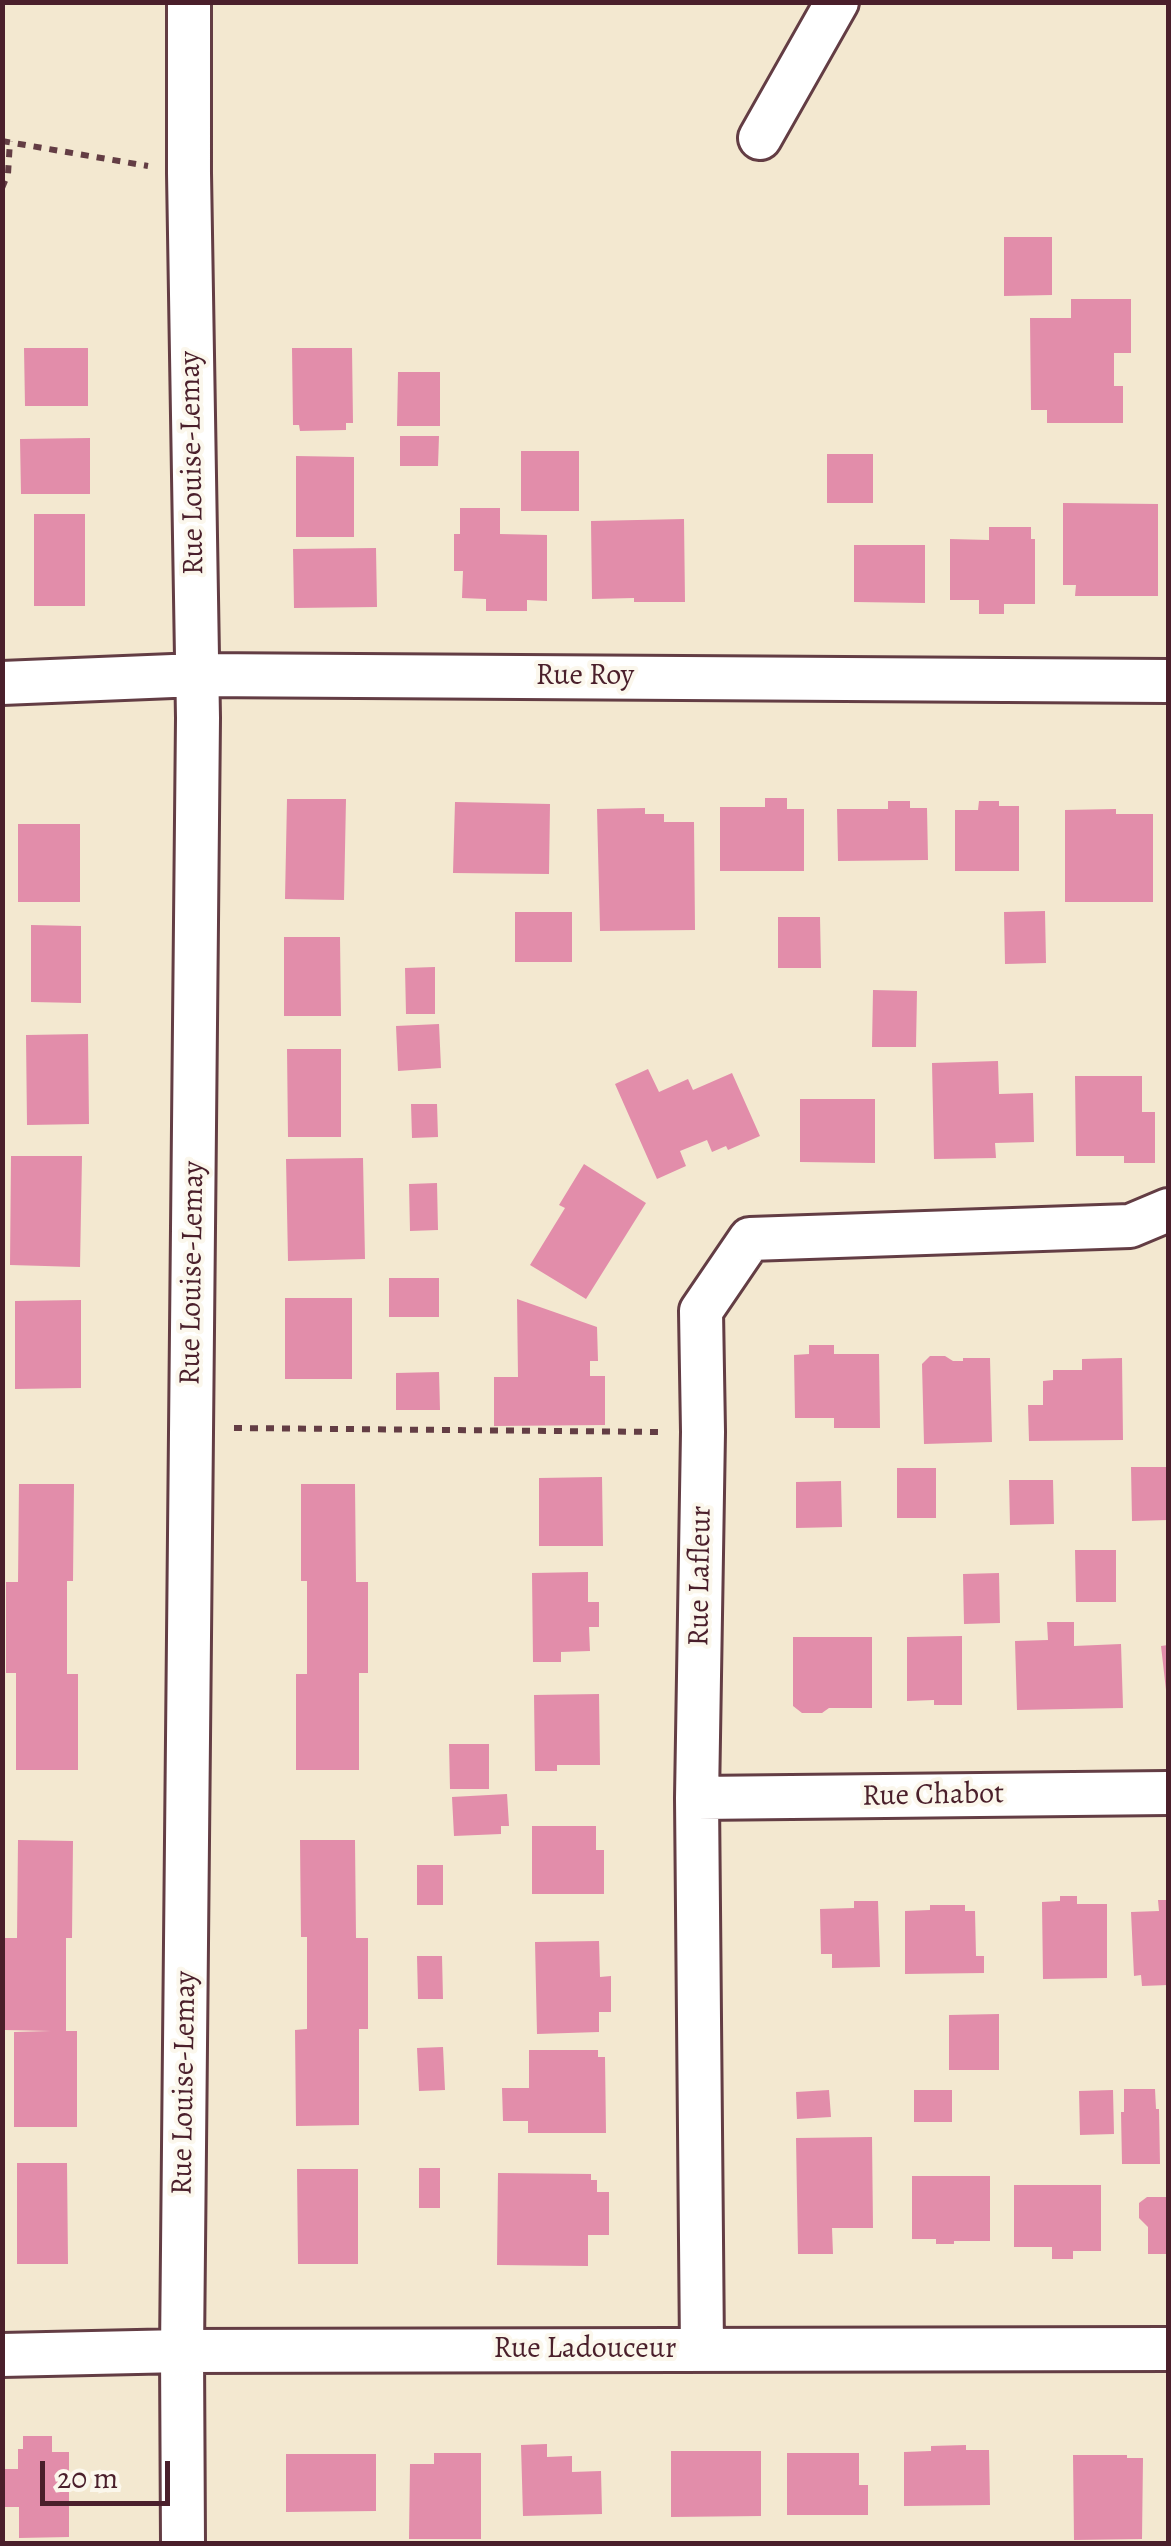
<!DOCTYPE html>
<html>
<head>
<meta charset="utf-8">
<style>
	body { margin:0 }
	#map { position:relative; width:1171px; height:2546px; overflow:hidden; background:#f3e8d0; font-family:Alegreya,serif }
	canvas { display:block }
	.frame { position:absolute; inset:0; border:5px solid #4a1f2b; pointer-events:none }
	.scale { position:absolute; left:40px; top:2461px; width:130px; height:45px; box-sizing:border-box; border:5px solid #4a1f2b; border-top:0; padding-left:12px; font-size:30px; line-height:35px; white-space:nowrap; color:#4a1f2b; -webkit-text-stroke:8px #fbf7ec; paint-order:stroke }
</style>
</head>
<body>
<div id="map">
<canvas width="1171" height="2546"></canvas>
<div class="frame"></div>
<div class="scale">20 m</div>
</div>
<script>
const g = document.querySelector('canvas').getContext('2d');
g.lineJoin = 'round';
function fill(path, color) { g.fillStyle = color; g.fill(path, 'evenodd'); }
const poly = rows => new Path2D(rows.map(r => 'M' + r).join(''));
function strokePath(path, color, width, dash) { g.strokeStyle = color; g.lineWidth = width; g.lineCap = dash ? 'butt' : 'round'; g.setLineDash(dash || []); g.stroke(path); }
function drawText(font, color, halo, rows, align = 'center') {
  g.font = font + ' Alegreya,serif'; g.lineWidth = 8; g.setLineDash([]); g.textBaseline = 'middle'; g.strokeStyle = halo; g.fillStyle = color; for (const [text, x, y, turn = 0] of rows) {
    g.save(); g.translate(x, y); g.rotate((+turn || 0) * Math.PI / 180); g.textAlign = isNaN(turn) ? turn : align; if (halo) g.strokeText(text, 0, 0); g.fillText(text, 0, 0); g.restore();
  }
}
fill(poly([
	[1004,237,1052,237,1052,295,1004,296],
	[1071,299,1131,299,1131,353,1114,353,1114,386,1123,386,1123,423,1047,423,1047,410,1031,410,1030,318,1071,318],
	[24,348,88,348,88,406,25,406],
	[292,348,352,348,353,423,346,423,346,430,300,431,299,425,293,425],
	[398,372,440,372,440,426,397,426],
	[400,436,439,436,438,466,400,466],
	[90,438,90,494,21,494,20,439],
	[521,451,579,451,579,511,521,511],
	[827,454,873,454,873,503,827,503],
	[296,456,354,457,354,537,296,537],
	[1063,503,1158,504,1158,596,1075,596,1076,585,1063,585],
	[460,508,500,508,500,534,547,535,547,601,527,600,527,611,486,611,486,599,462,598,463,571,454,571,454,534,460,534],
	[34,514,85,514,85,606,34,606],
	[684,519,685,602,634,602,634,598,592,599,591,521],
	[989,527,1031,527,1031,539,1035,539,1035,604,1004,604,1004,614,979,614,979,600,950,600,950,539,989,540],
	[854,545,925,545,925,603,854,602],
	[376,548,377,607,294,608,293,549],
	[765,798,787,798,787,809,804,809,804,871,720,871,720,807,765,807],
	[287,799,346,799,344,900,285,899],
	[888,801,910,801,910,808,927,808,928,860,838,861,837,809,888,809],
	[979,801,999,801,999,806,1019,806,1019,871,955,871,955,810,978,810],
	[455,802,550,804,549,874,453,873],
	[645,808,645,814,664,814,664,822,694,822,695,930,600,931,597,809],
	[1116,809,1116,814,1153,814,1153,902,1065,902,1065,810],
	[18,824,80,824,80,902,18,902],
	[1045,911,1046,963,1005,964,1004,912],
	[515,912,572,912,572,962,515,962],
	[778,917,820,917,821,968,778,968],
	[31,925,81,926,81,1003,31,1002],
	[284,937,340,937,341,1016,284,1016],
	[435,967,435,1014,406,1014,405,968],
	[873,990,917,991,916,1047,872,1047],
	[439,1024,441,1068,398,1071,396,1026],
	[88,1034,89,1124,27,1125,26,1035],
	[287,1049,341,1049,341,1137,288,1137],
	[998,1061,999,1094,1033,1093,1034,1142,995,1143,996,1158,934,1159,932,1063],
	[648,1069,659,1092,688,1079,693,1090,732,1073,760,1136,728,1150,726,1146,712,1152,707,1140,680,1151,686,1166,657,1179,615,1084],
	[1075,1076,1142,1076,1142,1112,1155,1112,1155,1163,1124,1163,1124,1156,1076,1156],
	[800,1099,875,1099,875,1163,800,1162],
	[411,1104,437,1104,438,1137,412,1138],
	[11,1156,82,1156,80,1267,10,1265],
	[363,1158,365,1259,288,1261,286,1159],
	[584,1164,646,1203,586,1299,530,1265,565,1208,559,1205],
	[437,1183,438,1230,410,1231,409,1184],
	[389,1278,439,1278,439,1317,389,1317],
	[285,1298,352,1298,352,1379,285,1379],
	[517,1299,597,1327,598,1361,590,1361,590,1376,605,1376,605,1425,494,1426,494,1377,518,1377],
	[81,1300,81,1388,15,1389,15,1301],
	[809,1345,834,1345,834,1354,879,1354,880,1428,834,1428,834,1418,795,1418,794,1355,809,1354],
	[930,1356,945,1356,953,1361,963,1361,963,1358,990,1358,992,1442,924,1444,922,1364],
	[1122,1358,1123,1440,1029,1441,1028,1405,1043,1405,1043,1381,1053,1380,1053,1370,1082,1370,1082,1359],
	[439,1372,440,1410,396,1410,396,1373],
	[1131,1467,1168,1467,1168,1520,1132,1521],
	[897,1468,936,1468,936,1518,897,1518],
	[602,1477,603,1546,539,1546,539,1478],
	[1009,1480,1053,1480,1054,1524,1010,1525],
	[841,1481,842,1527,796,1528,796,1482],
	[19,1484,74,1484,73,1581,67,1581,67,1674,78,1674,78,1770,16,1770,16,1673,6,1673,6,1582,18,1582],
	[301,1484,355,1484,356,1582,368,1582,368,1673,359,1673,359,1770,296,1770,296,1674,307,1674,307,1581,301,1581],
	[1075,1550,1116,1550,1116,1602,1076,1602],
	[588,1572,588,1602,599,1602,599,1627,589,1627,590,1651,561,1652,561,1662,533,1662,532,1573],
	[999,1573,1000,1623,964,1624,963,1574],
	[1047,1622,1074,1622,1074,1646,1121,1644,1123,1708,1017,1710,1015,1641,1048,1640],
	[962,1636,962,1705,934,1705,934,1700,907,1701,907,1637],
	[793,1637,872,1637,872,1708,829,1708,822,1713,802,1713,793,1706],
	[1168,1645,1168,1690,1166,1690,1161,1646],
	[599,1694,600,1765,557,1765,557,1771,535,1771,534,1695],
	[449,1744,489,1744,489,1789,450,1789],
	[507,1794,509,1826,501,1826,501,1834,454,1836,452,1797],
	[532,1826,596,1826,596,1850,604,1850,604,1894,532,1894],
	[18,1840,73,1841,72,1938,66,1938,66,2031,77,2031,77,2127,14,2127,14,2032,51,2031,5,2030,5,1938,17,1938],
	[300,1840,355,1840,356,1938,368,1938,368,2029,359,2029,359,2125,296,2126,295,2030,307,2029,307,1937,301,1937],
	[417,1865,443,1865,443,1905,417,1905],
	[1060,1896,1077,1896,1077,1904,1107,1904,1107,1978,1043,1979,1042,1902,1060,1901],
	[1158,1900,1168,1900,1168,1985,1142,1986,1141,1975,1134,1976,1131,1912,1159,1911],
	[854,1901,878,1901,880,1967,832,1968,832,1954,821,1954,820,1909,854,1908],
	[930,1905,965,1905,965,1911,975,1911,976,1956,984,1956,984,1973,905,1974,905,1911,930,1910],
	[599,1941,600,1977,611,1976,611,2012,599,2012,599,2032,537,2034,535,1942],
	[417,1956,442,1956,443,1999,418,1999],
	[999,2014,999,2070,949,2070,949,2015],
	[443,2047,445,2090,419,2091,417,2048],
	[529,2050,598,2050,598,2057,605,2057,606,2133,528,2133,528,2121,503,2121,502,2088,529,2088],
	[1124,2089,1155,2089,1156,2109,1159,2109,1160,2164,1122,2164,1121,2112,1124,2112],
	[829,2090,831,2117,797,2119,796,2092],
	[914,2090,952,2090,952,2122,914,2122],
	[1113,2090,1114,2134,1080,2135,1079,2091],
	[872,2137,873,2228,832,2228,833,2254,798,2254,796,2138],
	[17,2163,67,2163,68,2264,17,2264],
	[419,2168,440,2168,440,2208,419,2208],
	[297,2169,358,2169,358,2264,298,2264],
	[498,2173,591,2174,591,2180,597,2180,597,2192,609,2192,609,2235,588,2235,588,2266,497,2265],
	[912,2176,990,2176,990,2241,954,2241,954,2244,936,2244,936,2239,912,2239],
	[1014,2185,1101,2185,1101,2251,1073,2251,1073,2259,1052,2259,1052,2247,1014,2247],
	[1147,2197,1168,2197,1168,2254,1148,2254,1148,2227,1139,2218,1139,2203],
	[23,2436,52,2436,52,2452,69,2452,69,2537,19,2538,19,2507,2,2507,2,2469,18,2469,18,2449,23,2449],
	[547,2444,547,2457,572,2456,572,2472,601,2471,602,2514,523,2516,521,2445],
	[966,2445,966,2450,989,2450,990,2505,904,2506,904,2452,931,2451,931,2446],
	[671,2451,761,2451,761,2516,671,2517],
	[434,2453,481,2453,481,2539,409,2539,410,2464,434,2464],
	[787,2453,859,2453,859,2485,868,2485,868,2515,787,2515],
	[286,2454,376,2454,376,2511,286,2512],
	[1073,2455,1127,2455,1127,2458,1143,2458,1142,2539,1074,2540]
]), '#e28daa');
const street = poly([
	[760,138,837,2],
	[2,683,197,675,1168,681],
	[697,1798,1168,1793],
	[702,2350,697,1798,703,1432,701,1311,750,1239,1130,1226,1168,1210],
	[2,2355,182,2351,1168,2349],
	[183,2544,182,2351,198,718,189,173,189,2]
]);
strokePath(street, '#633d44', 48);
strokePath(poly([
	[2,141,148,166],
	[2,188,8,174,10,141],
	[234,1428,662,1432]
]), '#633d44', 6, [8, 8]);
strokePath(street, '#fff', 42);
drawText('30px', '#4a1f2b', '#fbf7ec', [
	["Rue Louise-Lemay",193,463,-91],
	["Rue Roy",585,677],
	["Rue Louise-Lemay",193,1273,-89],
	["Rue Lafleur",701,1576,-89],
	["Rue Chabot",933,1796,-1],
	["Rue Louise-Lemay",185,2083,-89],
	["Rue Ladouceur",585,2350]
]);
</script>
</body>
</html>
